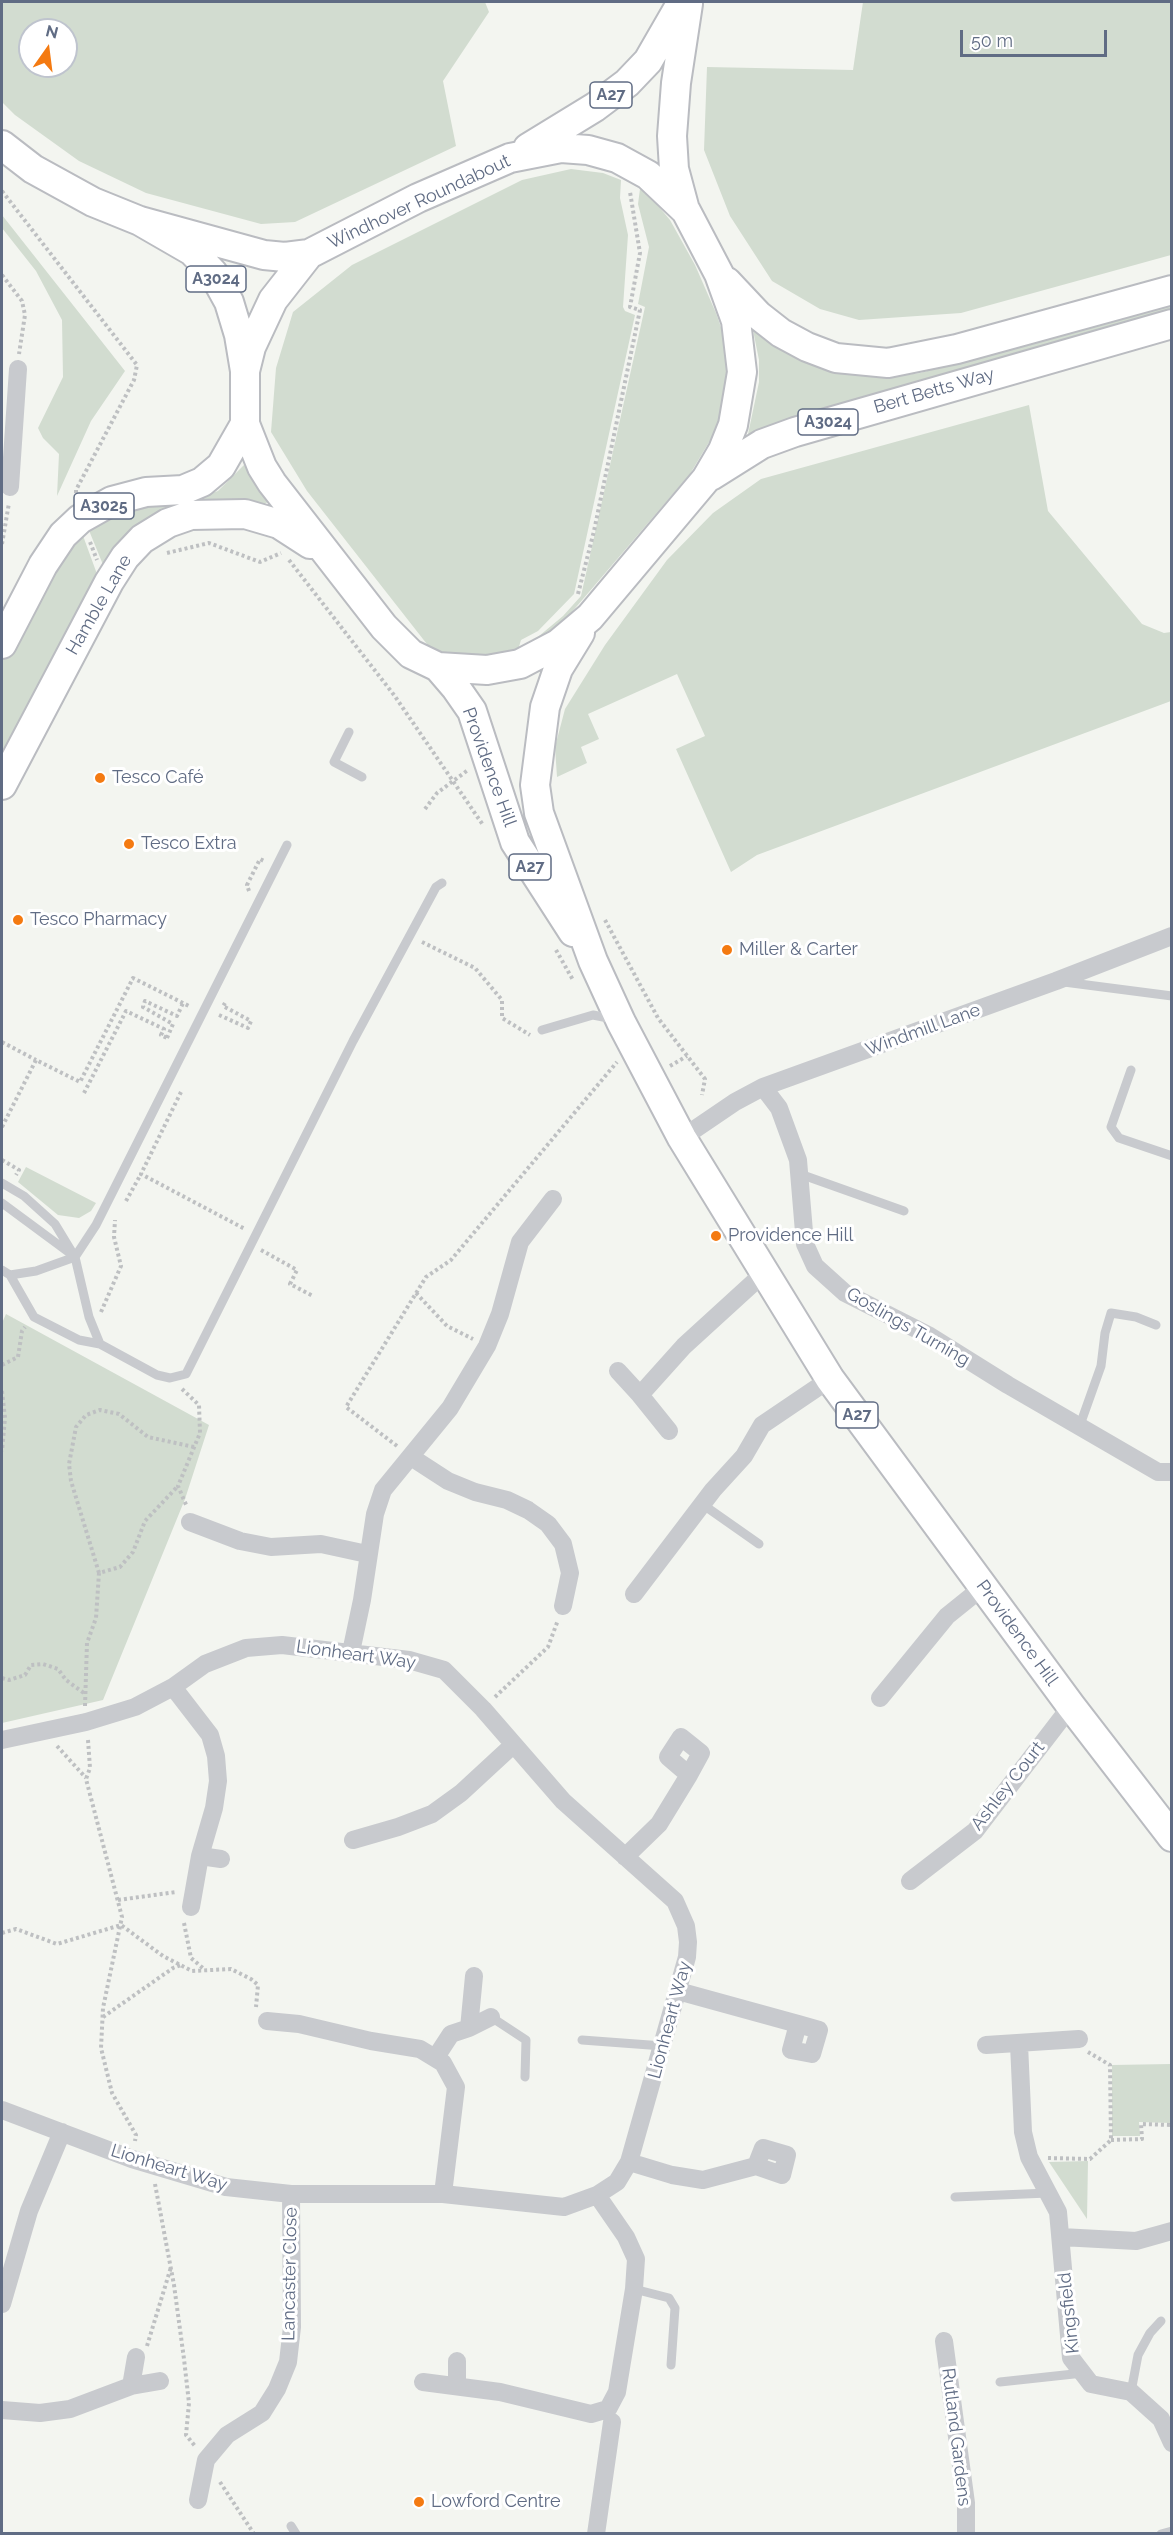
<!DOCTYPE html>
<html>
<head>
<meta charset="utf-8">
<style>
	body { margin:0 }
	#map { position:relative; width:1173px; height:2535px; overflow:hidden; background:#f3f5f0; font-family:Raleway,sans-serif }
	canvas { display:block }
	.frame { position:absolute; inset:0; border:3px solid #606c84; pointer-events:none }
	.north { position:absolute; left:18px; top:18px; width:60px; height:60px; box-sizing:border-box; background:#fff; border:2px solid #bfc4ce; border-radius:50%; rotate:14deg; font-size:16px; font-weight:700; line-height:24px; text-align:center; color:#606c84 }
	.north::after { content:''; display:block; margin:auto; width:21px; height:27px; background:#f47a11; clip-path:polygon(50% 0,100% 100%,50% 72%,0 100%) }
	.scale { position:absolute; left:960px; top:30px; width:147px; height:27px; box-sizing:border-box; border:3px solid #606c84; border-top:0; padding-left:8px; font-size:18px; line-height:21px; white-space:nowrap; color:#606c84; -webkit-text-stroke:4px #fff; paint-order:stroke }
</style>
</head>
<body>
<div id="map">
<canvas width="1173" height="2535"></canvas>
<div class="frame"></div>
<div class="north">N</div>
<div class="scale">50 m</div>
</div>
<script>
const g = document.querySelector('canvas').getContext('2d');
g.lineJoin = 'round';
function fill(path, color) { g.fillStyle = color; g.fill(path, 'evenodd'); }
const poly = rows => new Path2D(rows.map(r => 'M' + r).join(''));
function strokePath(path, color, width, dash) { g.strokeStyle = color; g.lineWidth = width; g.lineCap = dash ? 'butt' : 'round'; g.setLineDash(dash || []); g.stroke(path); }
function drawText(font, color, halo, rows, align = 'center') {
  g.font = font + ' Raleway,sans-serif'; g.lineWidth = 6; g.setLineDash([]); g.textBaseline = 'middle'; g.strokeStyle = halo; g.fillStyle = color; for (const [text, x, y, turn = 0] of rows) {
    g.save(); g.translate(x, y); g.rotate((+turn || 0) * Math.PI / 180); g.textAlign = isNaN(turn) ? turn : align; if (halo) g.strokeText(text, 0, 0); g.fillText(text, 0, 0); g.restore();
  }
}
fill(poly([
	[2,2,485,2,489,12,443,81,456,146,295,222,261,224,146,193,79,161,15,115,2,102],
	[30,30,66,30,66,66,30,66],
	[863,2,1171,2,1171,255,961,313,859,320,820,309,772,281,730,216,704,150,707,67,853,70],
	[571,169,603,173,621,180,620,198,628,235,623,307,625,311,635,315,574,594,538,631,521,640,518,650,499,657,447,656,430,648,307,491,271,432,276,368,293,312,352,265,522,180],
	[640,189,650,196,670,220,695,265,716,313,724,336,727,358,724,404,715,432,690,474,565,620,533,645,533,641,563,616,581,596,645,307,638,304,649,247,638,204],
	[2,215,125,371,91,421,57,496,59,454,43,438,38,428,63,377,62,320,36,271,2,228],
	[1171,305,1171,313,747,439,759,382,759,360,753,330,784,349,849,373,875,377,899,376,920,373],
	[1029,405,1048,511,1142,624,1164,633,1171,632,1171,701,757,855,731,872,676,749,705,736,677,674,588,714,599,739,581,747,587,763,557,777,555,747,565,709,605,645,667,560,713,513,761,479],
	[244,465,269,501,262,506,223,503,106,572,88,528,132,508,203,496,218,491],
	[82,533,97,574,102,579,2,768,2,661,32,602],
	[26,1167,96,1203,91,1211,79,1218,58,1215,18,1182],
	[6,1314,209,1425,185,1499,103,1700,2,1723,2,1323],
	[1171,2064,1171,2123,1139,2122,1140,2136,1112,2136,1112,2065],
	[1088,2161,1087,2219,1049,2162]
]), '#d2dcd0');
const primary = poly([
	[2,145,33,169,93,202,140,221,264,255,285,257,309,254],
	[528,148,595,107,627,83,648,61,682,2],
	[685,210,674,169,672,136,676,83,688,4],
	[140,221,192,251,213,273,229,302,239,335,245,371,245,424,262,467,272,483,384,627,411,654,438,667,487,670,520,664,558,644,590,617,706,479,723,450,733,425,742,372,736,321,719,274,686,211,648,175,617,158,588,150,561,148,510,158,418,198,309,254,273,300,251,347,245,371],
	[727,282,758,315,781,333,807,347,836,358,888,363,957,349,1172,290],
	[711,476,762,444,795,432,1172,324],
	[580,633,558,669,545,707,535,785,539,813,593,961,621,1022,682,1138,830,1379,1071,1706,1172,1837],
	[2,644,43,565,63,535,80,519,112,501,146,492,183,490,202,482,221,466,245,424],
	[438,667,456,688,472,711,515,842,573,932],
	[2,785,109,582,125,557,142,539,168,523,191,515,245,514,279,524,310,544]
]);
strokePath(primary, '#babcc1', 32);
strokePath(poly([
	[2,191,137,365,134,380,76,490,76,495],
	[2,275,22,301,25,315,19,354],
	[90,542,97,560],
	[2,544,9,503],
	[167,553,209,543,260,562,281,553],
	[289,560,394,695,483,825],
	[578,594,594,531,640,310,630,307,640,253,630,192],
	[425,809,437,793,468,770],
	[249,891,247,885,260,859,264,861],
	[605,920,658,1018,705,1079,702,1095],
	[422,942,475,968,502,1000,502,1018,530,1035],
	[556,950,573,980],
	[219,1015,248,1028,251,1021,223,1006,225,1003],
	[167,1038,173,1024,143,1007,145,1001,177,1016,183,1003],
	[2,1042,36,1060],
	[670,1066,687,1056],
	[181,1092,141,1174,245,1229],
	[84,1093,126,1011,164,1029,161,1035,167,1038],
	[2,1127,36,1060,80,1082,133,978,189,1006,190,1004],
	[2,1160,19,1170,16,1175],
	[126,1201,141,1174],
	[261,1250,297,1270,290,1284,313,1296],
	[416,1293,447,1326,473,1339],
	[101,1312,121,1266,114,1237,115,1220],
	[2,1365,18,1357,22,1331,25,1327],
	[182,1389,199,1405,200,1433,178,1486,187,1507],
	[2,1391,5,1418,2,1451],
	[397,1446,346,1407,426,1277,451,1260,617,1062],
	[99,1573,71,1481,69,1464,76,1427,86,1415,100,1410,119,1414,148,1437,194,1447],
	[2,1678,9,1680,25,1675,31,1665,43,1664,58,1669,66,1680,84,1693],
	[495,1697,548,1647,558,1620],
	[85,1706,87,1643,96,1618,99,1573,120,1567,133,1552,145,1521,178,1486],
	[88,1740,90,1768,86,1779,122,1917,103,2008,101,2048,112,2093,136,2135,135,2141],
	[57,1746,86,1778],
	[118,1900,176,1892],
	[184,1923,191,1958,204,1969],
	[2,1933,16,1929,57,1944,121,1925,163,1956,192,1971,231,1969,251,1979,258,1985,256,2007],
	[103,2017,173,1968,181,1965],
	[1111,2140,1142,2139,1141,2124,1172,2125],
	[1048,2158,1090,2159,1111,2140,1110,2065,1088,2052],
	[155,2184,174,2285,184,2359,189,2403,186,2435,195,2446],
	[147,2346,171,2267],
	[220,2482,254,2534]
]), '#bec0c2', 4, [3, 3]);
strokePath(poly([
	[349,732,334,762,362,777],
	[1064,982,1172,996],
	[542,1030,593,1015,613,1019],
	[1131,1070,1111,1127,1119,1138,1172,1156],
	[800,1174,904,1211],
	[2,1183,24,1196,55,1224,75,1257,89,1317,100,1344,157,1375,170,1378,186,1374,353,1041,436,887,442,883],
	[2,1203,71,1254],
	[2,1270,10,1275,34,1317,79,1340,100,1344],
	[10,1275,36,1271,75,1257,96,1225,287,845],
	[1080,1425,1101,1366,1105,1333,1111,1313,1136,1317,1156,1325],
	[702,1504,759,1544],
	[491,2017,526,2040,525,2077],
	[582,2040,663,2046],
	[955,2197,1048,2193],
	[634,2289,669,2298,675,2308,671,2365],
	[1000,2382,1083,2373],
	[1131,2392,1138,2355,1150,2333,1161,2321],
	[291,2526,296,2534],
	[1161,2534,1172,2531]
]), '#c8cace', 9);
strokePath(poly([
	[10,487,18,369],
	[763,1087,779,1108,798,1160,805,1244,815,1266,845,1293,928,1335,1008,1385,1158,1472,1172,1472],
	[682,1138,735,1102,763,1087,1056,981,1172,936],
	[618,1371,640,1395],
	[669,1431,640,1395,684,1346,764,1273],
	[411,1457,448,1481,475,1492,507,1500,528,1510,548,1524,563,1544,570,1573,563,1606],
	[190,1522,240,1541,271,1547,321,1544,367,1554],
	[634,1594,713,1490,744,1456,762,1425,830,1379],
	[351,1652,362,1600,375,1514,383,1490,450,1408,487,1346,500,1314,520,1242,553,1199],
	[173,1687,210,1735,216,1756,218,1781,214,1808,200,1856,191,1907],
	[880,1698,947,1616,983,1587],
	[2,1740,86,1722,135,1707,173,1687,205,1664,246,1648,282,1645,409,1660,444,1670,483,1709,563,1801,675,1901,686,1926,688,1942,687,1957,629,2162,617,2182,597,2195,564,2207,443,2194,291,2194,226,2187,132,2159,2,2110],
	[353,1840,398,1827,432,1814,461,1793,513,1745],
	[200,1856,221,1859],
	[625,1857,659,1824,689,1775,701,1753,681,1737,668,1757,689,1775],
	[910,1881,975,1831,1071,1706],
	[678,1991,798,2024,791,2050,812,2054,819,2030,798,2024],
	[267,2021,299,2024,371,2041,420,2049,443,2063,456,2087,443,2194],
	[469,2028,491,2017],
	[1019,2044,1023,2132,1029,2157,1058,2212,1071,2358,1091,2384,1131,2392,1161,2419,1172,2443],
	[986,2045,1079,2039],
	[436,2057,451,2034,469,2028,474,1976],
	[629,2162,672,2175,703,2180,756,2166,763,2148,787,2155,782,2175,756,2166],
	[1061,2237,1136,2241,1172,2231],
	[2,2304,29,2211,62,2132],
	[944,2341,966,2503,966,2534],
	[423,2382,500,2392,591,2414,608,2409,617,2392,634,2289,636,2259,626,2237,597,2195],
	[131,2386,136,2357],
	[457,2386,457,2361],
	[2,2410,40,2413,70,2409,131,2386,160,2381],
	[198,2500,206,2460,227,2435,262,2413,277,2389,288,2362,292,2327,291,2194],
	[596,2534,612,2422]
]), '#c8cace', 18);
strokePath(primary, '#fff', 28);
for (const [x, y, r, color] of [
	[100,778,6,"#f47a11"],
	[129,844,6,"#f47a11"],
	[18,920,6,"#f47a11"],
	[727,950,6,"#f47a11"],
	[716,1236,6,"#f47a11"],
	[419,2502,6,"#f47a11"]
]) { const dot = new Path2D(); dot.arc(x, y, r, 0, 2 * Math.PI); g.fillStyle = color; g.fill(dot); strokePath(dot, '#fff', 2); }
for (const [x, y, w] of [
	[611,95,42],
	[216,279,60],
	[828,422,60],
	[104,506,60],
	[530,867,42],
	[857,1415,42]
]) { const box = new Path2D(); box.roundRect(x - w / 2, y - 13, w, 26, 4.5); g.fillStyle = '#fff'; g.fill(box); strokePath(box, '#606c84', 1.5); }
drawText('bold 16px', '#606c84', null, [
	["A27",611,95],
	["A3024",216,279],
	["A3024",828,422],
	["A3025",104,506],
	["A27",530,867],
	["A27",857,1415]
]);
drawText('18px', '#606c84', '#fff', [
	["Windhover Roundabout",419,202,-25],
	["Bert Betts Way",934,391,-16],
	["Hamble Lane",99,605,-60],
	["Providence Hill",489,767,70],
	["Windmill Lane",923,1030,-20],
	["Goslings Turning",908,1327,30],
	["Providence Hill",1017,1633,54],
	["Lionheart Way",356,1655,8],
	["Ashley Court",1008,1786,-52],
	["Lionheart Way",670,2020,-75],
	["Lionheart Way",169,2168,17],
	["Lancaster Close",290,2274,-89],
	["Kingsfield",1069,2313,-96],
	["Rutland Gardens",956,2437,83]
]);
drawText('18px', '#606c84', '#fff', [
	["Tesco Café",112,778],
	["Tesco Extra",141,844],
	["Tesco Pharmacy",30,920],
	["Miller & Carter",739,950],
	["Providence Hill",728,1236],
	["Lowford Centre",431,2502]
], 'left');
</script>
</body>
</html>
